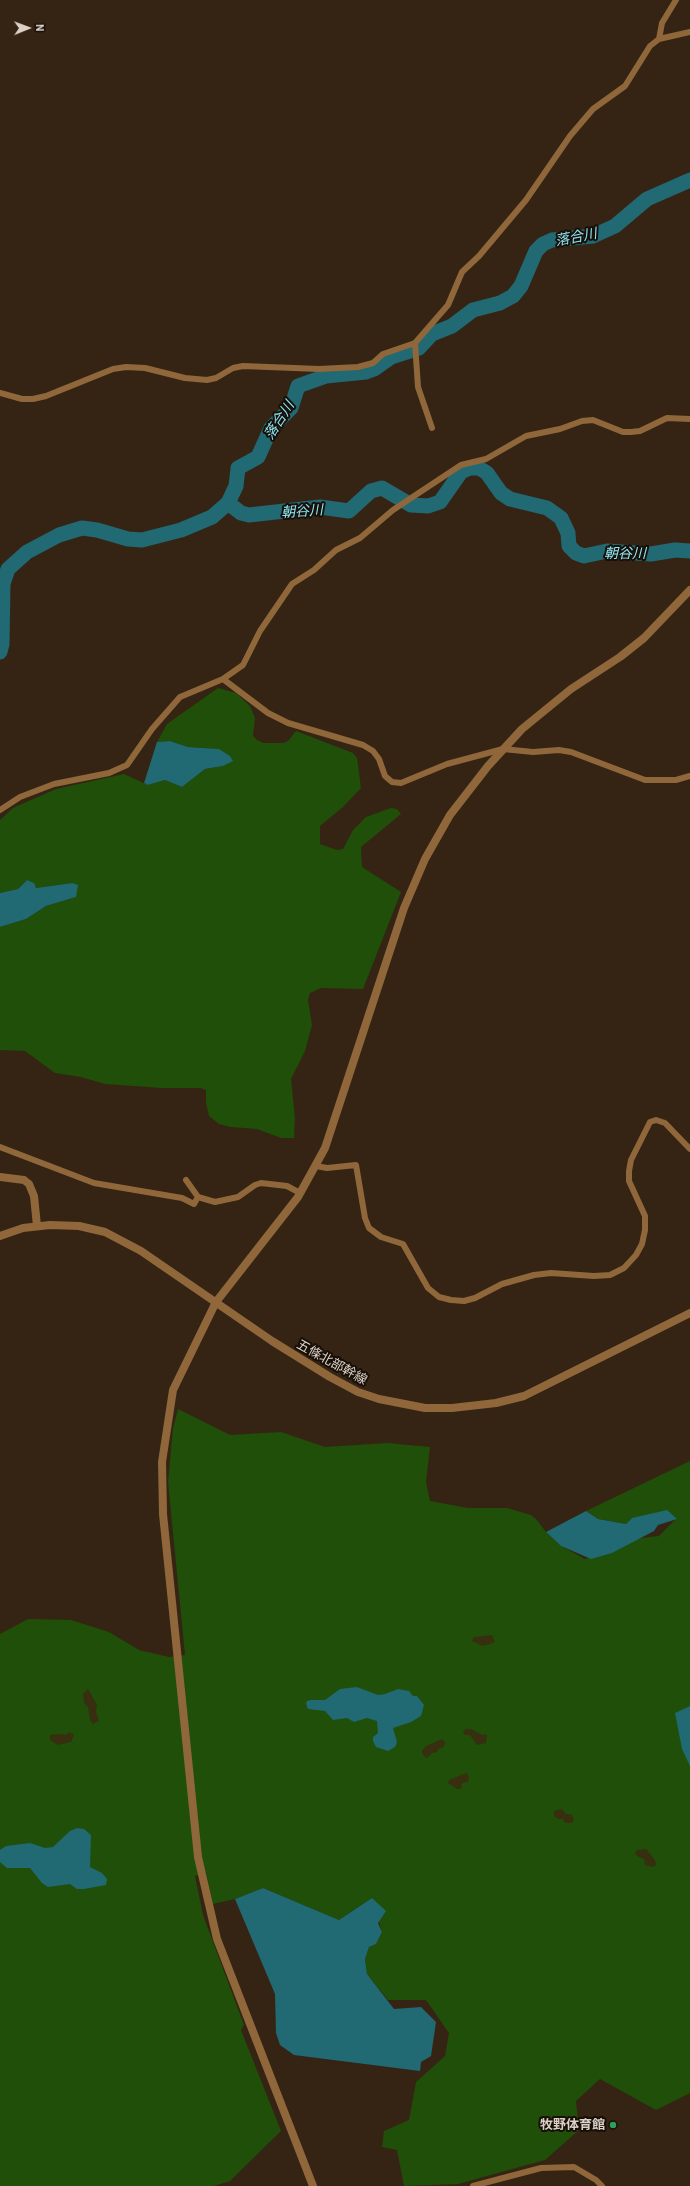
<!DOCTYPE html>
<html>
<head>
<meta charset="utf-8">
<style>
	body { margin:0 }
	#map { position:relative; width:690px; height:2186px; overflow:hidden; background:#352413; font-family:Barlow,sans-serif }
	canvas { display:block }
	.north { position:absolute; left:8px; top:8px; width:40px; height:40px; -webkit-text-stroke:3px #170f08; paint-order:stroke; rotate:89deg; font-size:11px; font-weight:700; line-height:16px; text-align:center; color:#dcd1c6 }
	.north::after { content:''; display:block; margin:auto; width:14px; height:18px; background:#dcd1c6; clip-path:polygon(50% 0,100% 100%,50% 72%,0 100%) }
</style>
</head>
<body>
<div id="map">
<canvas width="690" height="2186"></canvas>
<div class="north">N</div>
</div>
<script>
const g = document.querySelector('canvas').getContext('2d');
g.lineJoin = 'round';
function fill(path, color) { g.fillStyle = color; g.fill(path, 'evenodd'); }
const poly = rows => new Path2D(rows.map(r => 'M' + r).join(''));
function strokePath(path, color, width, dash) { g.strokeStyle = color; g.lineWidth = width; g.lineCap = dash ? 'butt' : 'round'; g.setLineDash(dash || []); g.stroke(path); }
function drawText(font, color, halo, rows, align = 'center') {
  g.font = font + ' Barlow,"Noto Sans JP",sans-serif'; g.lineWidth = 4; g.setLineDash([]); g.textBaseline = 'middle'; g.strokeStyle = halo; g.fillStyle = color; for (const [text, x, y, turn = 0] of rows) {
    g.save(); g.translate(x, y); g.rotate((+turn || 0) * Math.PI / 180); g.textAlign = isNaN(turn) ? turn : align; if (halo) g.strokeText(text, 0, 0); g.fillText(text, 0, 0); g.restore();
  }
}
fill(poly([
	[218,688,236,693,250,706,255,718,253,736,257,740,263,743,283,743,288,741,296,731,353,753,357,758,361,788,343,807,320,826,320,844,337,850,343,849,353,830,366,817,391,808,397,809,401,814,361,847,362,867,401,892,363,989,321,988,310,993,308,1000,312,1025,305,1051,291,1079,295,1118,294,1138,281,1138,257,1129,231,1127,219,1124,209,1116,206,1103,206,1090,200,1088,162,1088,105,1084,81,1077,55,1073,25,1051,0,1050,0,927,26,919,46,906,76,897,72,883,36,888,27,880,18,889,0,893,0,820,13,808,56,789,124,774,148,785,165,780,182,787,205,769,223,766,219,749,188,747,170,741,157,742,167,724],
	[178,1409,230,1435,281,1432,325,1447,387,1443,430,1447,426,1482,430,1501,468,1508,507,1508,531,1515,536,1519,546,1532,561,1546,585,1559,624,1540,659,1536,676,1519,632,1518,626,1524,598,1519,586,1511,690,1461,690,2093,656,2110,600,2079,576,2101,579,2130,545,2160,458,2184,404,2186,397,2150,382,2147,384,2131,409,2120,416,2082,445,2056,449,2033,426,2000,388,2000,367,1974,365,1959,369,1947,376,1944,382,1932,372,1898,339,1920,263,1888,235,1899,213,1904,206,1872,195,1876,203,1915,244,2025,241,2030,281,2131,230,2181,214,2186,0,2186,0,1634,28,1619,71,1620,109,1632,139,1650,169,1657,185,1655,168,1482,173,1428]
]), '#1f4f09');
fill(poly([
	[492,1635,495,1642,491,1644,482,1646,472,1641,474,1637],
	[88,1689,97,1705,96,1712,99,1721,93,1724,90,1720,88,1707,84,1703,83,1694],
	[466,1729,471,1729,482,1735,487,1734,486,1743,477,1745,470,1735,465,1735,463,1732],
	[69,1732,74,1735,71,1742,58,1745,50,1740,50,1735,60,1734,66,1735],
	[442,1739,445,1742,444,1747,438,1749,437,1752,432,1753,427,1758,423,1755,422,1751,426,1746],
	[466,1773,469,1776,468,1782,462,1783,461,1789,457,1789,448,1783,449,1780],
	[562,1809,566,1814,571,1814,574,1819,572,1823,565,1823,563,1819,558,1819,554,1816,554,1811],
	[646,1849,655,1860,656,1865,653,1867,645,1865,644,1859,637,1856,635,1853,637,1850]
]), '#372f0f');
fill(poly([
	[170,741,188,747,219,749,230,756,233,761,223,766,205,769,182,787,165,780,148,785,144,783,157,742],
	[27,880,34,883,36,888,72,883,78,885,76,897,46,906,26,919,0,927,0,893,18,889],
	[667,1510,677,1519,658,1525,654,1531,612,1553,591,1559,561,1546,546,1532,586,1511,598,1519,626,1524,632,1518],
	[357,1687,378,1695,385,1694,398,1689,409,1691,413,1696,417,1696,424,1705,421,1716,411,1722,393,1728,397,1742,395,1747,388,1751,376,1747,373,1741,373,1737,378,1733,377,1721,367,1718,354,1722,347,1718,333,1720,325,1711,308,1709,306,1704,307,1701,311,1700,325,1700,340,1689],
	[690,1706,690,1766,682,1749,675,1713],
	[77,1828,84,1829,91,1835,90,1867,102,1873,107,1879,106,1885,84,1889,77,1889,70,1884,48,1887,42,1883,30,1868,7,1868,0,1862,0,1850,6,1846,30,1843,45,1848,53,1847,70,1831],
	[263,1888,339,1920,372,1898,386,1911,378,1923,382,1932,376,1944,369,1947,365,1959,367,1974,394,2009,421,2007,436,2022,431,2056,421,2062,420,2071,294,2055,280,2045,276,2033,275,1994,235,1899]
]), '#216973');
strokePath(poly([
	[228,503,241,513,249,515,320,507,349,511,371,491,382,488,411,505,428,506,440,502,461,472,470,468,479,468,487,473,501,493,510,499,547,508,561,518,568,533,569,546,576,553,584,556,607,551,651,554,675,550,690,551],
	[0,652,2,644,3,584,8,569,27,552,59,535,82,528,97,530,128,539,142,540,181,530,212,517,228,503,236,486,238,468,258,457,271,428,291,408,298,386,326,376,366,372,374,369,391,357,419,348,432,334,452,326,473,310,500,303,513,296,521,286,536,251,543,244,552,240,593,236,615,226,647,199,690,180]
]), '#216973', 15);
strokePath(poly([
	[659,39,662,23,676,0],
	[415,343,418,387,432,428],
	[0,393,22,399,33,399,46,396,113,369,126,367,145,368,185,378,207,380,216,378,233,368,243,366,319,369,358,367,373,363,383,354,415,343,448,305,462,272,479,256,526,200,570,136,593,109,625,86,650,46,659,39,690,32],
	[223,679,268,713,288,723,363,745,373,751,379,759,385,776,392,782,401,783,447,764,503,749,533,752,559,750,571,752,645,780,676,780,690,776],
	[0,810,20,797,54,784,109,773,127,765,152,729,180,697,223,679,243,665,260,631,292,584,314,570,336,550,360,538,393,510,461,465,486,459,526,436,560,429,582,421,593,420,623,432,631,432,640,431,667,418,690,419],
	[0,1147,94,1183,182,1198,194,1204,198,1197],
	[316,1166,327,1168,356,1165,365,1218,369,1228,381,1237,403,1244,428,1288,439,1297,451,1300,464,1301,475,1298,502,1284,534,1275,551,1273,594,1276,610,1275,624,1268,636,1255,642,1244,645,1230,645,1216,629,1181,629,1171,631,1160,650,1122,656,1120,665,1123,690,1149],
	[186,1180,198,1197,215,1202,238,1197,255,1185,261,1183,287,1186,300,1193],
	[473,2186,541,2168,574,2167,596,2180,602,2186]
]), '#8f673a', 6);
strokePath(poly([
	[0,1177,24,1180,29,1184,34,1196,37,1226],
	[0,1236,23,1228,50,1225,79,1226,105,1232,141,1251,272,1341,330,1377,358,1392,379,1399,425,1408,452,1408,496,1403,524,1396,690,1313],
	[313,2186,217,1939,198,1857,163,1514,162,1462,173,1390,216,1302,298,1197,325,1148,404,908,425,859,450,815,488,766,522,729,571,689,620,657,644,638,690,590]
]), '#8f673a', 8);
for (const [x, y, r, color] of [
	[613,2125,4,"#2e9e5b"]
]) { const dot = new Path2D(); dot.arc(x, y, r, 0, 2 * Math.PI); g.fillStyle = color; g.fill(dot); strokePath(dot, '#170f08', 1.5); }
drawText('13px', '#dcd1c6', '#170f08', [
	["五條北部幹線",332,1362,29]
]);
drawText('bold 13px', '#dcd1c6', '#170f08', [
	["牧野体育館",605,2125]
], 'right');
drawText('italic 14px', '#8ee9f7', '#170f08', [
	["落合川",576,237,-11],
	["落合川",279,420,-57],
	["朝谷川",302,511,-4],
	["朝谷川",625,553]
]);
</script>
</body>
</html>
